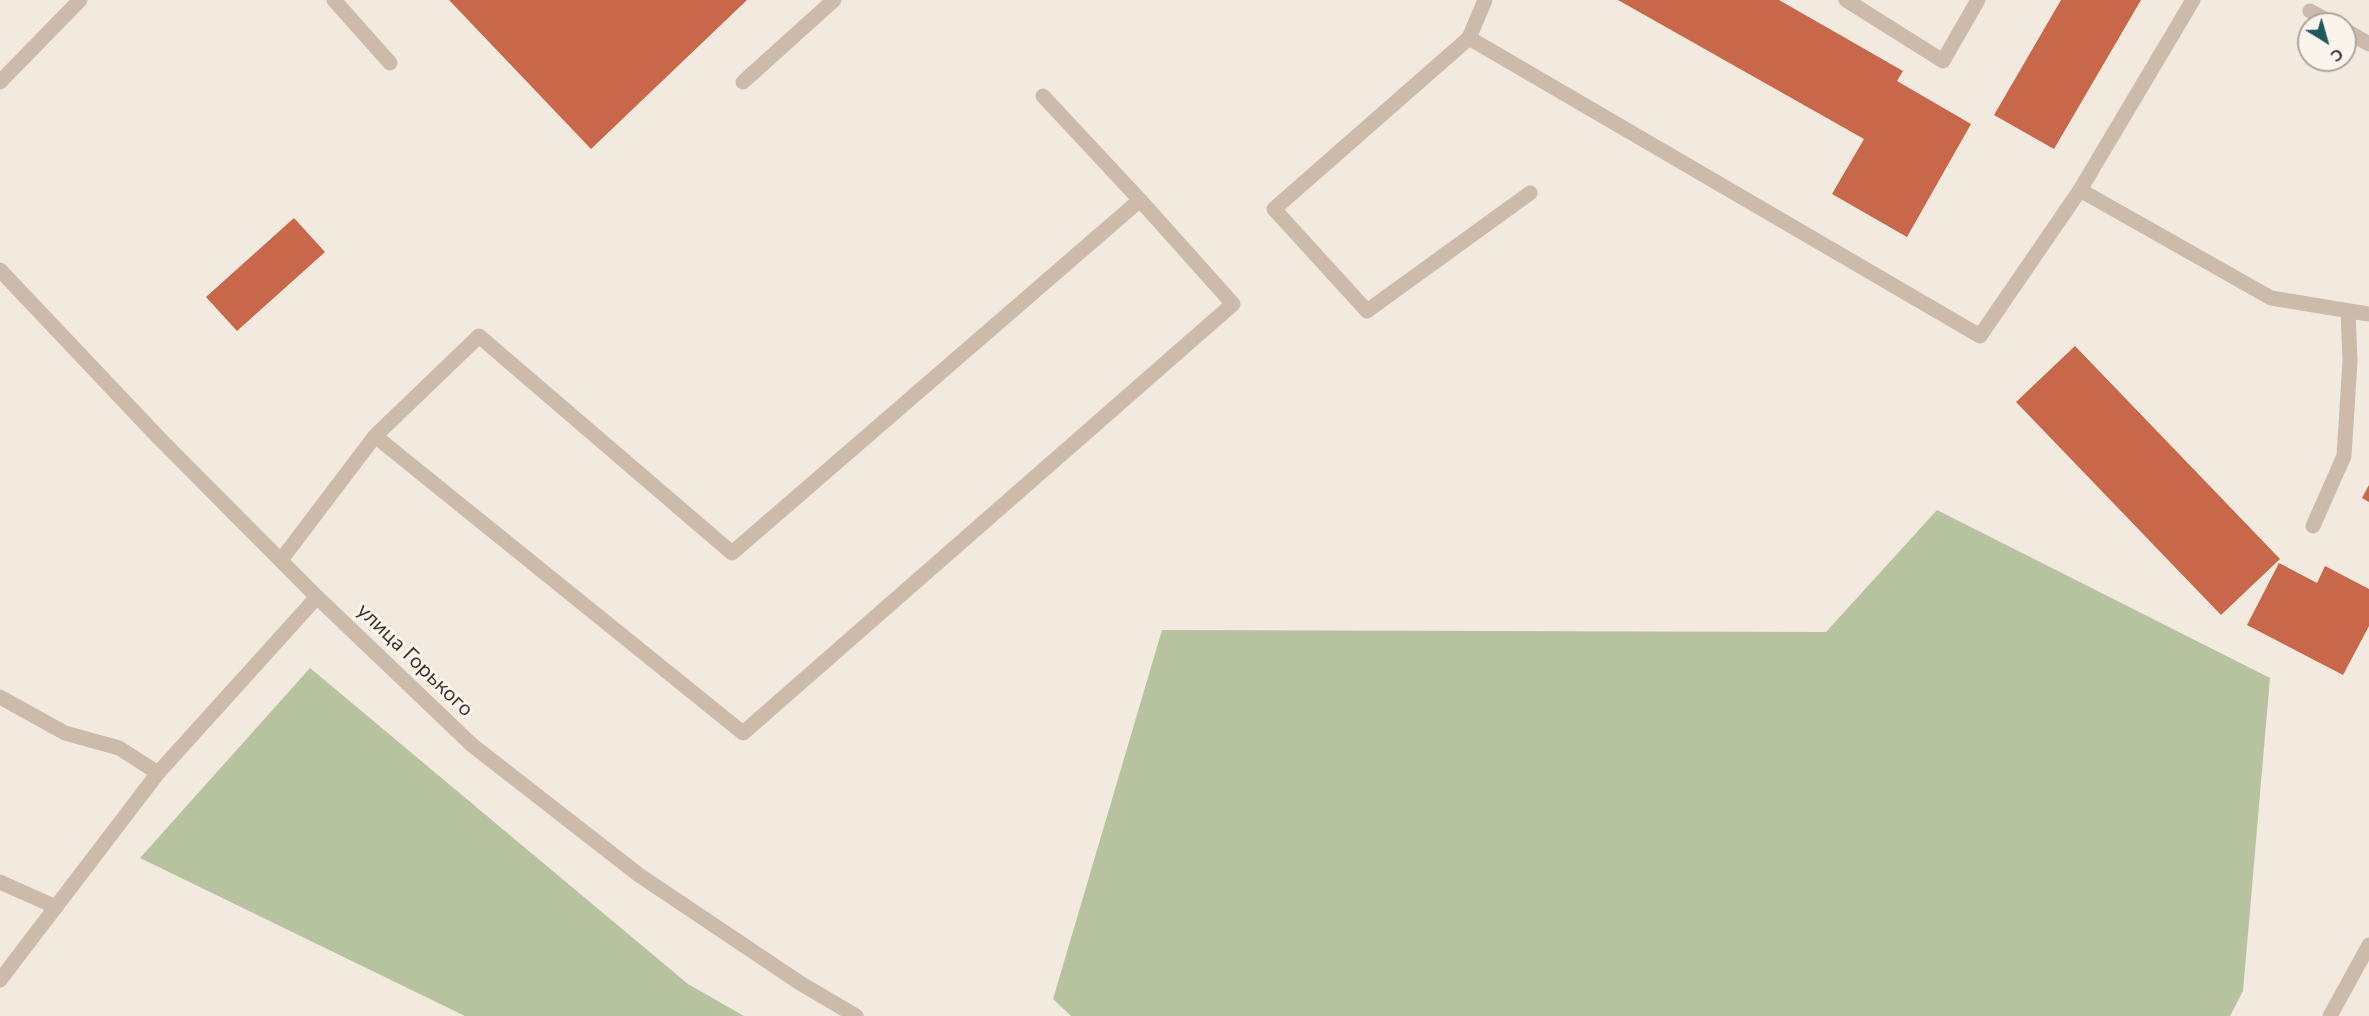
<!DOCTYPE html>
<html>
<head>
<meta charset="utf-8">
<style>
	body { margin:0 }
	#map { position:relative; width:2369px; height:1016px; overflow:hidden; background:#f3eadf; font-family:"Nunito Sans",sans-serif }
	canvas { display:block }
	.north { position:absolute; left:2297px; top:12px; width:60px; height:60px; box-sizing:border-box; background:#fbf4ec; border:2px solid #aea59e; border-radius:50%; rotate:143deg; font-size:16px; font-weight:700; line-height:24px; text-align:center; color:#3a2f2a }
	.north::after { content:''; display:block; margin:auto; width:21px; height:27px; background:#1e595c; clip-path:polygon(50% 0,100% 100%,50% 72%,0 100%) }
</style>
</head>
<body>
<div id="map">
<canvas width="2369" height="1016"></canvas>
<div class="north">С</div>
</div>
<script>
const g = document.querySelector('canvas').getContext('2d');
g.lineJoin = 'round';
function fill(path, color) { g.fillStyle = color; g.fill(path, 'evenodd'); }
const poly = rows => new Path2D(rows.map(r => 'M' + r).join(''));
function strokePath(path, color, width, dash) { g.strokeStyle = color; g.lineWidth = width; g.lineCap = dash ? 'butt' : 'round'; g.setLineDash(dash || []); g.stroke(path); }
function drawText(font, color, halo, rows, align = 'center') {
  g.font = font + ' "Nunito Sans",sans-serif'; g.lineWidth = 6; g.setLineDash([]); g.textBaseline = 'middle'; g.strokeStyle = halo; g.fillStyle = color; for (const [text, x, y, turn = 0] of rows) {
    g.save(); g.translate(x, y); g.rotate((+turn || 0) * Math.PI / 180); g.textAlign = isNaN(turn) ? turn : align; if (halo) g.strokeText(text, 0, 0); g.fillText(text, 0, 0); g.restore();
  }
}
fill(poly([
	[1937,510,2270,678,2243,991,2230,1016,1071,1016,1053,999,1162,630,1826,632],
	[310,668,688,984,744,1016,465,1016,140,858]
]), '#b7c39f');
fill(poly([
	[449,0,747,0,591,149],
	[1618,0,1779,0,1903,71,1897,81,1971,124,1907,237,1832,194,1864,139],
	[2061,0,2141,0,2054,149,1994,115],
	[294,218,325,252,237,331,206,297],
	[2075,346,2280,559,2221,615,2016,402],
	[2369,485,2369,502,2362,498],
	[2279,563,2317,583,2325,566,2369,589,2369,626,2343,675,2247,625]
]), '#c86749');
strokePath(poly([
	[334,0,390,63],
	[1485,0,1469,38,1274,209,1367,311,1530,193],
	[1846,0,1943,61,1978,0],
	[2310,11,2334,24],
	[2345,30,2369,44],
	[1469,38,1980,336,2080,190,2193,0],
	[0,82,80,0],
	[743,82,834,0],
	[1043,96,1140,200],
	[2080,190,2271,298,2369,314],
	[2313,526,2344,456,2350,361,2348,311],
	[281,560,375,436,479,336,732,553,1140,200,1233,304,743,733,375,436],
	[0,697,65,733,119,748,158,773],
	[0,882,56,907]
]), '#ccbaab', 15);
strokePath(poly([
	[0,980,158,773,317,597],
	[2330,1016,2369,945]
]), '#ccbaab', 15);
strokePath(poly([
	[0,270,159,438,317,597,472,745,639,875,800,983,856,1016]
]), '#ccbaab', 15);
drawText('21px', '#3a2f2a', '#fbf4ec', [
	["улица Горького",414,661,44]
]);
</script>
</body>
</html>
